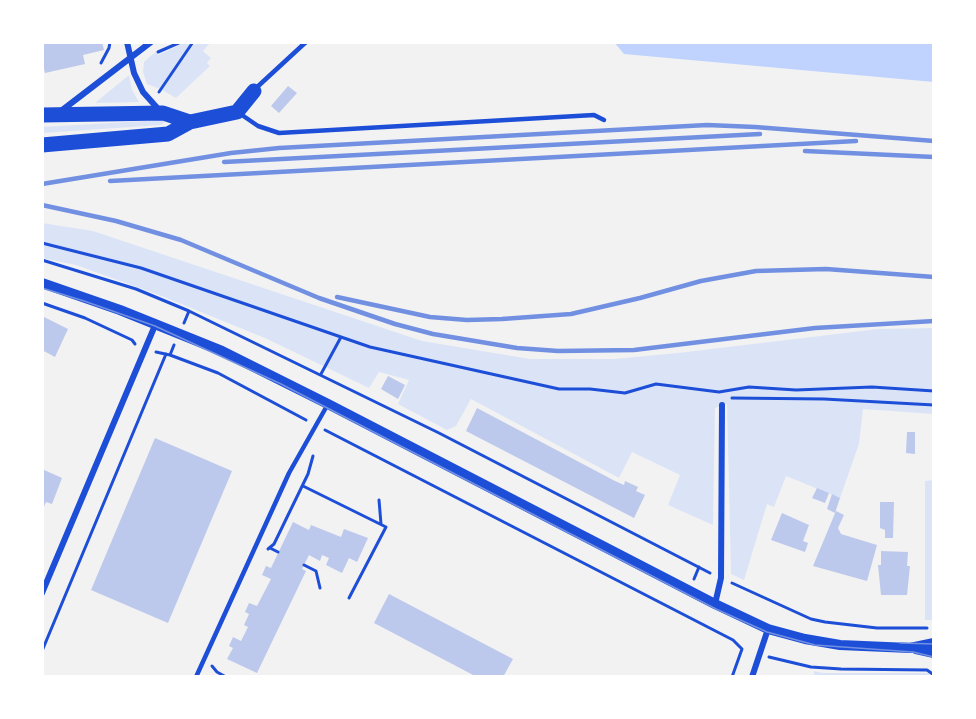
<!DOCTYPE html>
<html>
<head>
<meta charset="utf-8">
<style>
	body { margin:0 }
	#map { position:relative; width:976px; height:719px; overflow:hidden; background:#f2f2f2; font-family:"Source Sans 3",sans-serif }
	canvas { display:block }
	.frame { position:absolute; inset:0; border:44px solid #fff; pointer-events:none }
</style>
</head>
<body>
<div id="map">
<canvas width="976" height="719"></canvas>
<div class="frame"></div>
</div>
<script>
const g = document.querySelector('canvas').getContext('2d');
g.lineJoin = 'round';
function fill(path, color) { g.fillStyle = color; g.fill(path, 'evenodd'); }
const poly = rows => new Path2D(rows.map(r => 'M' + r).join(''));
function strokePath(path, color, width, dash) { g.strokeStyle = color; g.lineWidth = width; g.lineCap = dash ? 'butt' : 'round'; g.setLineDash(dash || []); g.stroke(path); }
fill(poly([
	[186,42,191,43,160,89,147,84,143,72,144,62,148,58,156,52,158,55],
	[198,42,211,42,203,51,211,58,207,63,210,66,176,98,162,90,193,45,195,45],
	[129,75,132,90,139,102,95,103],
	[161,120,165,122,161,125,42,133,42,127],
	[42,223,93,231,422,341,530,359,614,359,678,353,878,329,934,328,934,414,863,409,859,444,840,498,786,476,774,507,767,504,744,580,731,574,727,404,715,408,713,525,668,505,680,475,632,452,619,478,471,399,456,426,447,430,398,404,409,380,379,372,369,388,265,338,159,295,76,265,42,258],
	[934,480,934,620,925,620,925,481],
	[814,671,823,673,928,673,934,677,814,677]
]), '#dbe4f7');
fill(poly([
	[614,42,934,42,934,82,624,54]
]), '#bfd3fe');
fill(poly([
	[42,42,102,42,104,50,83,55,85,64,45,73,42,61],
	[288,86,297,93,279,113,271,106],
	[42,316,68,329,55,357,42,350],
	[388,376,405,385,398,399,381,389],
	[477,408,615,481,624,485,625,481,638,487,636,491,645,495,634,518,466,431],
	[907,432,915,432,915,454,906,453],
	[155,438,232,471,168,623,91,590],
	[42,469,62,478,52,504,46,502,42,511],
	[817,488,829,493,825,503,812,498],
	[832,494,840,498,835,513,827,509],
	[880,502,894,502,893,538,885,538,885,530,880,528],
	[836,511,844,515,838,528,841,534,877,545,867,581,813,566],
	[782,513,809,525,803,541,808,543,805,552,771,540],
	[293,522,309,530,311,525,341,537,344,529,368,538,357,562,349,558,342,573,326,565,329,558,322,555,320,561,309,555,302,569,306,571,257,673,227,659,233,648,229,646,233,637,241,641,248,627,244,625,249,614,245,612,249,603,257,606,271,579,262,575,266,566,271,568],
	[881,551,908,552,907,566,910,566,907,595,881,595,878,565,881,565],
	[389,594,513,659,503,677,477,677,374,623]
]), '#bdc9ec');
strokePath(poly([
	[158,52,181,42],
	[101,63,109,48,110,42],
	[159,92,193,42],
	[42,243,141,268,370,347,559,389,590,389,625,393,656,384,719,392,749,387,796,390,872,387,934,391],
	[42,260,136,289,189,311],
	[42,303,85,318,132,340,135,344],
	[184,323,189,311,439,433,710,573],
	[156,352,170,355,174,345],
	[170,355,218,373,306,420],
	[321,374,341,337],
	[732,398,824,399,934,405],
	[325,430,733,640,742,649,732,677],
	[303,486,386,527,349,598],
	[379,500,381,524],
	[270,548,278,552],
	[268,549,274,544,308,474,313,456],
	[304,565,316,571,320,588],
	[694,579,699,567],
	[732,583,811,619,825,622,877,628,927,628],
	[42,651,166,354],
	[769,657,811,667,841,669,927,670,934,675],
	[212,666,217,672,226,677]
]), '#1d4ed8', 3);
strokePath(poly([
	[255,89,306,42],
	[239,113,258,126,279,133,594,115,604,120],
	[196,677,289,473,328,404]
]), '#1d4ed8', 4.5);
strokePath(poly([
	[127,42,134,73,143,92,160,111],
	[61,111,151,42],
	[42,593,156,323],
	[715,604,721,578,722,405],
	[752,677,768,629]
]), '#1d4ed8', 6);
strokePath(poly([
	[42,283,120,310,222,351,328,404,715,604,768,629,805,639,840,645,910,648,934,643],
	[916,649,934,653]
]), '#1d4ed8', 10);
strokePath(poly([
	[42,115,163,113,190,122],
	[42,145,168,134,190,122,237,112,254,91]
]), '#1d4ed8', 15);
strokePath(poly([
	[42,288,84,301,155,326,281,384,716,609,767,632,815,645,913,652,934,657],
	[900,643,934,644]
]), '#7290e2', 1.5);
strokePath(poly([
	[805,151,934,157],
	[224,162,760,134],
	[110,181,856,141],
	[42,184,231,153,279,148,707,125,755,127,934,141],
	[42,205,116,221,181,240,319,298,395,324,433,334,517,348,558,351,634,350,815,328,934,321],
	[337,297,430,317,467,320,502,319,571,314,640,298,701,281,756,271,826,269,934,277]
]), '#7290e2', 4.5);
</script>
</body>
</html>
